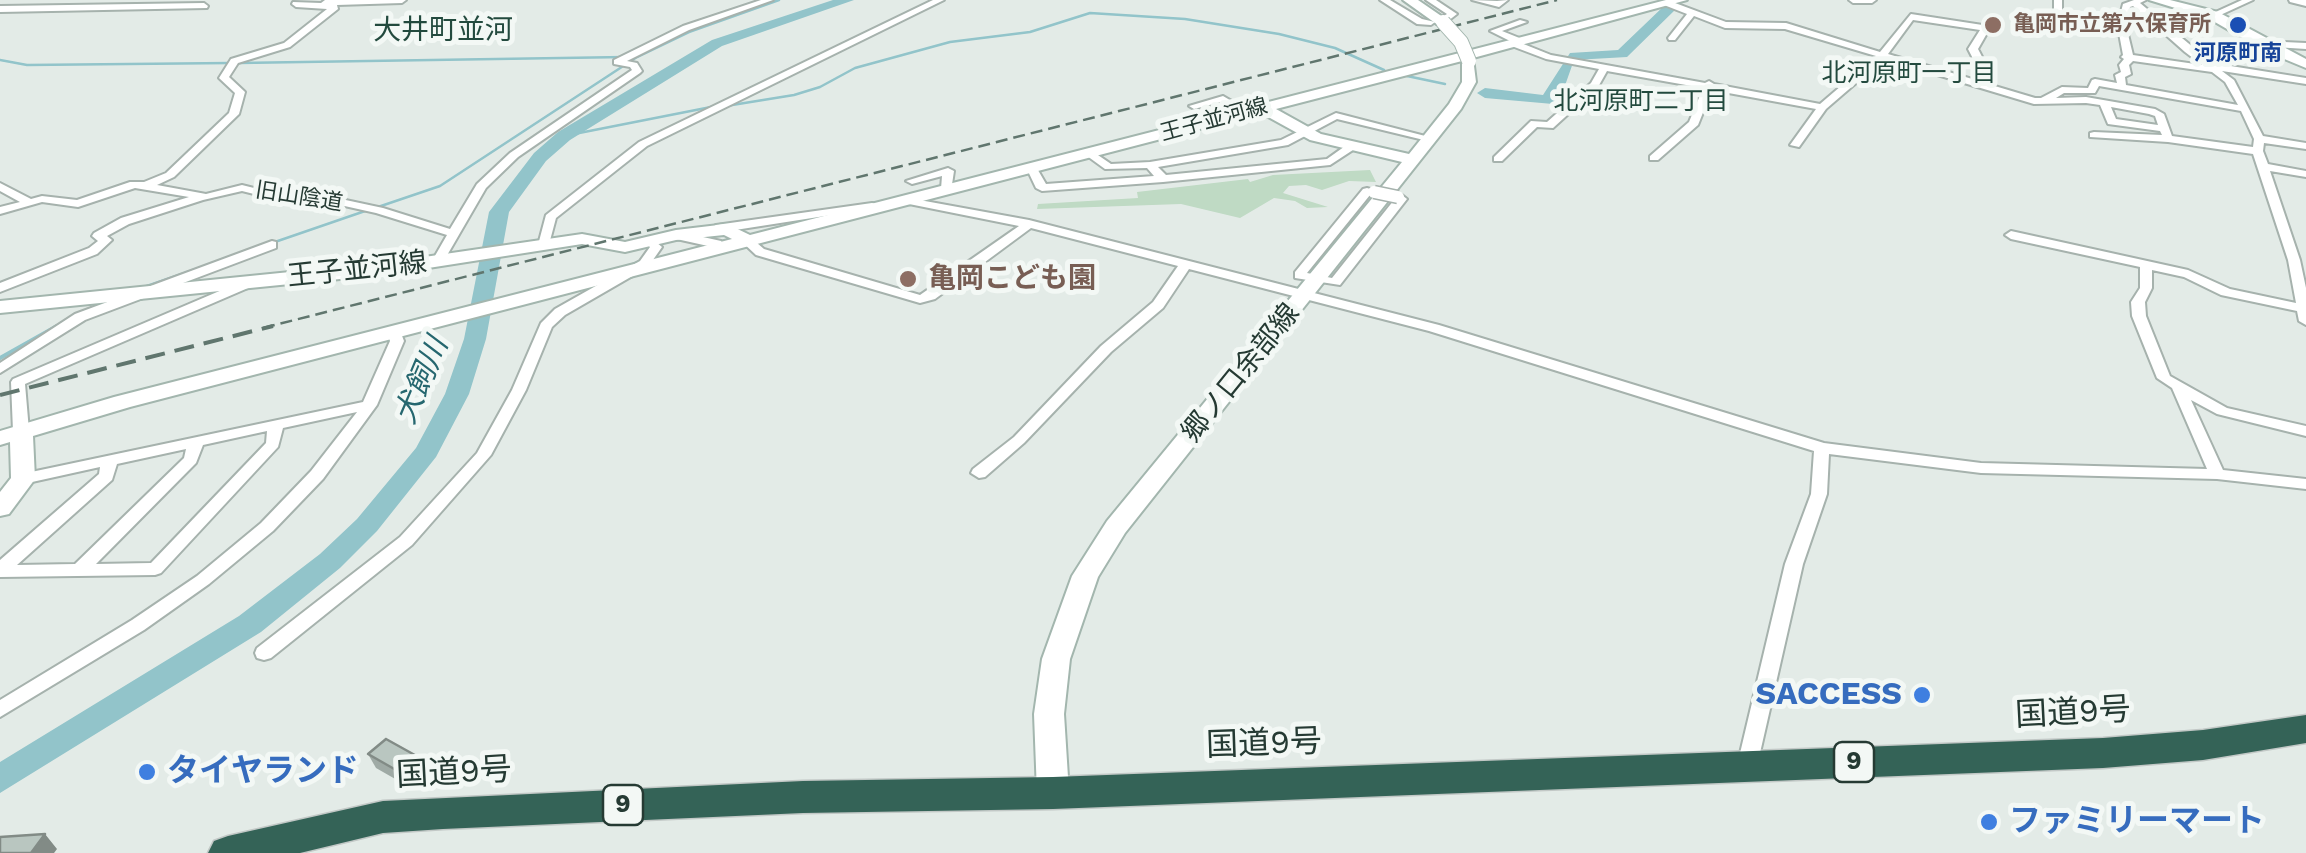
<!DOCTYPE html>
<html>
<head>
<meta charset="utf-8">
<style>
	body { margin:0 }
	canvas { display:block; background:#e3ebe7 }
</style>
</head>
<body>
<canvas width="2306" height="853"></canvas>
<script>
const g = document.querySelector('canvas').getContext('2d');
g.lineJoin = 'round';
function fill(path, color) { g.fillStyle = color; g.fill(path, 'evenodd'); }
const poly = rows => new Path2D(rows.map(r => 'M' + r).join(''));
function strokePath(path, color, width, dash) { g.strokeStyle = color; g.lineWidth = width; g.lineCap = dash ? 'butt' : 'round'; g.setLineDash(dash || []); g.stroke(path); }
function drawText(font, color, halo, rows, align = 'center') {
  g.font = font + ' "Work Sans","Noto Sans JP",sans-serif'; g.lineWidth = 10; g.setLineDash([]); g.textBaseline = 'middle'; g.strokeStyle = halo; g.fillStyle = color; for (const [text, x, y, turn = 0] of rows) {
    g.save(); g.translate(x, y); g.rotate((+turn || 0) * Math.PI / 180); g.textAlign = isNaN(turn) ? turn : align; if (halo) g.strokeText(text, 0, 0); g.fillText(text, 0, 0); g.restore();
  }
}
fill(poly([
	[1370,170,1376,182,1349,181,1322,190,1306,185,1289,186,1283,193,1328,207,1307,208,1295,201,1274,198,1240,218,1181,204,1037,209,1038,204,1138,198,1137,192,1248,179,1250,182,1273,175]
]), '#bfdac4');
strokePath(poly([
	[0,60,27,65,230,63],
	[239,63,625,57],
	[1407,76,1445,84],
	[726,106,794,95,820,87,855,68,950,42,1030,32,1090,13,1185,19,1279,34,1335,48,1384,70],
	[564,136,711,107],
	[378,207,440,186,637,57,689,32,779,0],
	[141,288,368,210],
	[53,328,64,322]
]), '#92c4ca', 2.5);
strokePath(poly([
	[0,358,57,326]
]), '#92c4ca', 4);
fill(poly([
	[833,0,854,0,722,46,570,140,546,161,509,212,486,339,469,394,436,457,377,531,340,568,261,632,0,793,0,762,239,616,320,554,357,519,416,448,445,394,464,339,489,212,534,153,558,132,712,40,833,0],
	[1665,5,1677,8,1627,57,1574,60,1562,94,1553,104,1485,98,1477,93,1485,88,1543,95,1570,53,1618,50,1665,5]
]), '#92c4ca');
const street = poly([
	[325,0,406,0,402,3,337,5,338,9,290,47,238,63,229,77,245,92,239,114,174,177,157,185,206,194,242,185,286,196,313,193,383,208,450,229,477,184,510,153,632,70,630,67,614,64,614,60,683,26,761,0,773,0,689,30,627,61,637,63,642,71,640,73,518,157,486,188,442,264,434,264,432,261,447,235,376,213,313,199,286,202,242,191,203,200,129,224,107,236,112,240,97,254,0,292,0,283,89,248,98,241,92,236,94,233,121,218,189,197,135,188,78,207,42,202,0,214,0,207,20,202,0,191,0,183,31,199,42,196,77,200,130,182,144,182,166,173,229,113,235,93,219,78,231,59,284,43,327,9,296,7,292,4,293,2,321,3,325,0],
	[933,0,944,0,647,146,556,218,548,248,540,248,538,245,546,215,639,142,933,0],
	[1380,0,1390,0,1422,19,1435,22,1431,25,1417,24,1380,0],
	[1426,0,1436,0,1457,14,1448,21,1442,21,1442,17,1447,14,1426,0],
	[1472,0,1497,1,1508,0,1499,7,1472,0],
	[1667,0,1726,22,1786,23,1880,52,1911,14,1989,26,1990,28,1978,49,1993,78,1988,84,2035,98,2041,98,2062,87,2088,88,2092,80,2095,79,2117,83,2115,75,2121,72,2119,65,2124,59,2121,57,2123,55,2118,28,2060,19,2054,12,2054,0,2062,0,2062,11,2066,15,2118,23,2123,4,2134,0,2146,0,2140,3,2212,63,2306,78,2306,84,2222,71,2234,80,2263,136,2306,143,2306,149,2264,143,2263,151,2268,164,2306,171,2306,177,2270,171,2300,260,2306,288,2306,325,2299,321,2297,311,2221,295,2184,277,2152,270,2152,288,2145,302,2146,316,2170,376,2227,408,2306,426,2306,436,2217,414,2191,400,2223,470,2306,479,2306,489,2217,479,1981,473,1829,454,1827,494,1803,564,1757,766,1754,772,1747,774,1740,772,1737,766,1785,564,1811,494,1814,451,1429,331,1189,269,1163,308,1111,352,1024,443,985,477,979,478,971,473,973,469,1014,437,1101,346,1153,302,1178,266,1031,228,935,299,920,303,756,255,740,240,746,236,750,237,764,249,920,295,1019,226,899,202,897,200,903,197,1029,220,1439,325,1824,443,1981,463,2207,469,2172,388,2157,378,2132,316,2131,302,2140,288,2140,267,2011,239,2005,235,2011,231,2188,270,2230,289,2296,303,2288,260,2253,154,2168,142,2090,137,2090,133,2094,132,2162,135,2160,131,2108,124,2100,105,2086,103,2034,104,1884,59,1826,109,1799,147,1790,145,1816,109,1712,90,1698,125,1658,160,1650,160,1650,156,1689,122,1703,88,1607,71,1598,87,1553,128,1537,127,1502,161,1494,161,1494,157,1531,121,1547,122,1591,83,1599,69,1546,59,1509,45,1507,43,1510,41,1490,31,1520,20,1527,22,1502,31,1522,39,1521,43,1551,55,1705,83,1709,81,1714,84,1820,104,1876,56,1785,29,1725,28,1694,16,1675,40,1669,40,1668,38,1687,14,1664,5,1663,3,1667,0],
	[2133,6,2185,52,2202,65,2133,55,2126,26,2130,7,2133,6],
	[1913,20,1980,30,1968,49,1983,78,1979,81,1888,54,1913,20],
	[2133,61,2212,72,2225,82,2238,105,2126,85,2125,77,2131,74,2129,65,2133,61],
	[2099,86,2241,111,2254,139,2253,147,2172,136,2164,114,2155,109,2086,97,2056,98,2064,93,2095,93,2099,86],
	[2111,107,2149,114,2155,116,2158,125,2116,119,2111,107],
	[1849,0,1876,0,1872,3,1853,3,1849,0],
	[2242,0,2253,0,2216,17,2209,15,2242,0],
	[2289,0,2306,0,2306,6,2290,2,2289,0],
	[204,3,208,6,207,8,0,12,0,6,204,3],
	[2262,41,2306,43,2306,49,2259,46,2257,44,2262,41],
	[1223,96,1247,110,1247,114,1239,114,1221,102,1194,109,1189,106,1223,96],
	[1336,113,1433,138,1428,141,1337,119,1288,145,1158,167,1166,175,1327,159,1348,144,1356,144,1356,148,1330,165,1163,182,1042,191,1036,188,1026,167,1035,165,1046,184,1154,176,1147,168,1105,169,1083,153,1092,151,1111,164,1150,162,1281,140,1336,113],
	[948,168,954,171,951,191,943,191,941,189,942,176,912,184,906,181,948,168],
	[1367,188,1380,192,1370,195,1307,273,1332,278,1394,200,1392,197,1394,195,1402,195,1407,199,1340,285,1295,278,1295,272,1363,189,1367,188],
	[872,203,876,204,876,208,716,233,710,229,716,225,872,203],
	[676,231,721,241,723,244,717,248,672,238,670,235,676,231],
	[650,237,662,247,648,267,565,315,552,327,526,390,491,455,412,545,271,658,264,660,257,658,255,653,257,648,400,537,477,453,512,390,541,323,555,309,640,261,650,247,644,241,650,237],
	[272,241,276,242,276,248,85,320,0,373,0,363,75,314,272,241],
	[250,278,256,282,255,285,25,384,29,431,21,436,13,431,11,382,13,379,250,278],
	[394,327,399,328,404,341,377,405,323,479,273,531,209,584,144,630,0,717,0,700,132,620,197,576,261,523,311,471,357,412,283,428,278,447,161,573,155,575,0,577,0,560,99,474,100,467,23,484,17,483,15,479,17,475,363,402,390,341,387,331,394,327],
	[267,431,266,443,151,563,96,564,196,463,203,445,267,431],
	[186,449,184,458,75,564,17,565,112,480,117,464,186,449]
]);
const secondary = poly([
	[1403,0,1418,0,1450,22,1438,25,1403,0],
	[1666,0,1687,0,1473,58,1476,82,1461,109,1125,533,1098,577,1070,659,1064,714,1069,793,1064,802,1053,806,1042,802,1037,793,1034,714,1042,659,1072,576,1107,521,1402,162,1310,140,1261,113,130,407,33,436,35,479,9,514,0,516,0,492,11,478,10,442,0,445,0,431,114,397,732,239,724,235,676,240,625,252,582,244,390,274,0,313,0,301,390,262,582,234,625,242,676,230,727,224,750,235,1666,0],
	[1462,61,1462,82,1449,104,1409,154,1321,134,1276,109,1462,61],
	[2149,0,2170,0,2218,12,2306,59,2306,68,2265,51,2208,18,2149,0]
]);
const highway = poly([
	[2306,715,2306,743,2203,760,2103,768,1053,809,803,813,443,829,383,833,300,853,208,853,214,841,228,836,383,801,803,781,1053,777,2103,738,2203,730,2306,715]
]);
strokePath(street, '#a6b2ad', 4);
strokePath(secondary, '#a3b6ae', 4);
strokePath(highway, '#c2c8c6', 3);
fill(street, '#fff');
fill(secondary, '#fff');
fill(highway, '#346357');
strokePath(poly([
	[263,328,1557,0]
]), '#60766e', 2.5, [12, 6]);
strokePath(poly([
	[0,395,273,326]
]), '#60766e', 4, [20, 10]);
const streetBridge = poly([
	[1374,192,1398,197]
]);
const secondaryBridge = poly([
	[1443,22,1461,42,1469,61]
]);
strokePath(streetBridge, '#a6b2ad', 15, []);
strokePath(secondaryBridge, '#a3b6ae', 16, []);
strokePath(streetBridge, '#fff', 12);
strokePath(secondaryBridge, '#fff', 14);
fill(poly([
	[368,754,430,773,411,788,376,768]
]), '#9faaa5');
fill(poly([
	[422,759,430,773,411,788,403,774],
	[45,834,57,849,54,853,31,853]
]), '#828b86');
const building = poly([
	[386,739,422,759,403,774,368,754,386,739],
	[45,834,31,853,0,853,0,837,45,834]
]);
fill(building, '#b9c6c0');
strokePath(building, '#828b86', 2.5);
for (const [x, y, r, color] of [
	[1993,25,10,"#8d6e63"],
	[2238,25,10,"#1a4fb4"],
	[908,279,10,"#8d6e63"],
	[1922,695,10,"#3f7fe0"],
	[147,772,10,"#3f7fe0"],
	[1989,822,10,"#3f7fe0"]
]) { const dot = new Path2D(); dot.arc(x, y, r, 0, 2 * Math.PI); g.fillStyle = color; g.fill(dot); strokePath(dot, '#f3f8f5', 4); }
drawText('bold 22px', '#785e54', '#f3f8f5', [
	["亀岡市立第六保育所",2013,25]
], 'left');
drawText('bold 22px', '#164399', '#f3f8f5', [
	["河原町南",2238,54]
]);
drawText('22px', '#253a33', '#f3f8f5', [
	["王子並河線",1214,120,-15],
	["旧山陰道",299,197,9]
]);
drawText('25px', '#234a3e', '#f3f8f5', [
	["北河原町一丁目",1909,74],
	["北河原町二丁目",1641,102]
]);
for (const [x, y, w] of [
	[1854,762,40],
	[623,805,40]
]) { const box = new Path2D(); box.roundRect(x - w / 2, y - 20, w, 40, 8); g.fillStyle = '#f3f8f5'; g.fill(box); strokePath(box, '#253a33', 2.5); }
drawText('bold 25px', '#253a33', null, [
	["9",1854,762],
	["9",623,805]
]);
drawText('28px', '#234a3e', '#f3f8f5', [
	["大井町並河",443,31]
]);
drawText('28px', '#253a33', '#f3f8f5', [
	["王子並河線",357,270,-6],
	["郷ノ口余部線",1241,373,-51]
]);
drawText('bold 28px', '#785e54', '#f3f8f5', [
	["亀岡こども園",928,279]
], 'left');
drawText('italic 30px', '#26676f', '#f3f8f5', [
	["犬飼川",422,381,-67]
]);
drawText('bold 32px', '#366cbe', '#f3f8f5', [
	["SACCESS",1902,695,"right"],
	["タイヤランド",167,772],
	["ファミリーマート",2009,822]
], 'left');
drawText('32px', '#253a33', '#f3f8f5', [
	["国道9号",2073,713,-3],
	["国道9号",1264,744,-2],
	["国道9号",454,773,-3]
]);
</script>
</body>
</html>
